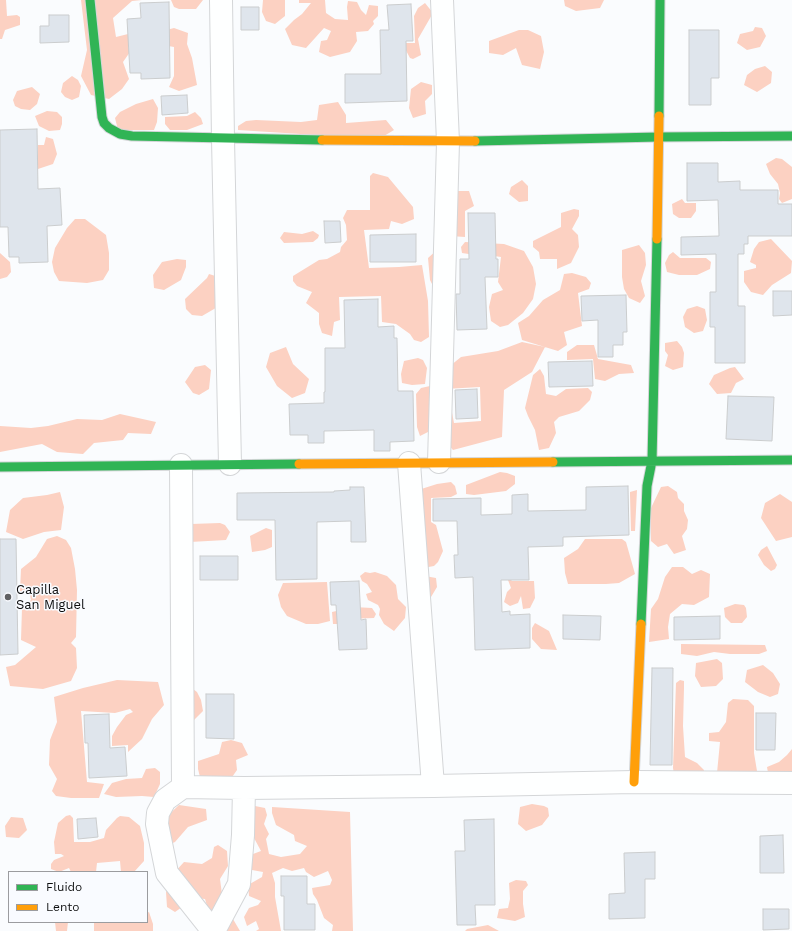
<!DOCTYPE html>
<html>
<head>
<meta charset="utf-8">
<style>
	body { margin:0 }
	#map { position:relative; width:792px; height:931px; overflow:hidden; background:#fafcfe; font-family:"Work Sans",sans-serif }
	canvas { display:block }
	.legend { position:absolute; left:8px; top:871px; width:140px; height:52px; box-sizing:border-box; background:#f9fbff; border:1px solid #9b9c9f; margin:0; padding:5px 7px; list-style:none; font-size:12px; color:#0d0e0f }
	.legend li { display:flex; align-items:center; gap:8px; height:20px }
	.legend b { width:20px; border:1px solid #9b9c9f }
</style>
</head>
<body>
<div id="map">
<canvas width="792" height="931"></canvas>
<ul class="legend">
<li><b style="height:5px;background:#30b455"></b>Fluido</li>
<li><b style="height:5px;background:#ff9f0a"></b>Lento</li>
</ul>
</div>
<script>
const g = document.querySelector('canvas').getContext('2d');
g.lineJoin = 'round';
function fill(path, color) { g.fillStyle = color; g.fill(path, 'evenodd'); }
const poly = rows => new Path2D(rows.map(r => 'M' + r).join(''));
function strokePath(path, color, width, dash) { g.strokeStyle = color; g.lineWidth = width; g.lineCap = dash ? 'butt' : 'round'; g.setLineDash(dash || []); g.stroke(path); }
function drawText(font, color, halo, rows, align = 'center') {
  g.font = font + ' "Work Sans",sans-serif'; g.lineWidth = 3; g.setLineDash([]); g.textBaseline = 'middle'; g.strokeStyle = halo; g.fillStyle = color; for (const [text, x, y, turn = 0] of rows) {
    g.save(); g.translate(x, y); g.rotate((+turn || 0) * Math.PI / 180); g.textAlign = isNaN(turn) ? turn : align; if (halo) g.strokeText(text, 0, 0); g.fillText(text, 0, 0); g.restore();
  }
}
fill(poly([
	[0,0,6,0,7,16,17,15,20,17,20,25,5,30,2,39,0,39],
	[81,0,142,0,132,1,113,18,116,37,132,33,159,32,174,28,188,33,187,44,192,58,197,85,179,91,169,87,174,76,174,47,157,44,144,39,128,47,130,52,123,62,129,79,122,89,109,99,91,95,81,76,87,50],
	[171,0,203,0,196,9,179,9,174,7],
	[263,0,285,0,285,16,275,24,266,21,262,12],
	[299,0,325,0,326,13,335,19,348,20,347,7,348,1,357,2,361,10,366,15,369,5,378,6,378,16,373,21,374,24,368,31,356,32,357,41,350,52,330,57,319,52,321,41,327,40,331,31,324,28,306,48,292,45,285,29,294,20,302,14,311,3,299,3],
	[564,0,604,0,600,8,576,11,565,6],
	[425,3,433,13,418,39,421,55,413,59,410,58,402,43,415,43,414,16,418,8],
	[755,27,762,28,766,36,760,47,747,50,737,43,740,34,753,31],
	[519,30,528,30,541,36,544,52,540,69,522,65,516,48,503,55,489,53,489,41],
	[765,66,772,72,771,83,757,92,744,85,747,75,755,69],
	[72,76,78,80,81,86,79,97,72,100,65,97,61,92,63,83],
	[421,82,432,85,432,94,425,101,426,114,413,118,409,108,411,89],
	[32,87,40,94,37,104,30,110,21,109,15,106,13,100,17,91],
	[153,99,158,108,157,122,154,130,118,130,115,118,120,112,136,104],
	[338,102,346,115,346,123,386,120,394,130,379,139,238,130,238,126,246,121,256,120,301,122,317,120,319,105],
	[47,111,57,112,62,117,62,124,60,130,49,131,39,126,35,116],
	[195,112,201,118,203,124,187,130,170,130,165,124,165,117,187,116],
	[46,137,53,139,57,154,53,164,38,169,38,145,44,145],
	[776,158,782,159,792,167,792,199,782,203,779,199,780,193,778,184,770,174,766,164],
	[373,173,388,177,413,207,414,219,402,224,391,221,389,229,364,230,369,268,399,267,422,265,428,301,429,337,421,342,414,340,410,334,396,324,382,322,381,296,339,297,340,320,334,322,332,336,322,333,319,324,319,313,306,303,312,292,297,286,293,281,293,276,319,260,327,259,340,252,341,247,347,240,346,225,343,218,347,210,370,210,370,176],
	[522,180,528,186,528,201,519,202,509,194,511,187],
	[455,191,469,191,474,206,465,211,465,237,450,236],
	[682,199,685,203,696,203,696,211,691,218,679,218,673,214,672,204],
	[574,209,579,210,579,216,572,229,578,235,579,247,571,263,557,269,557,259,540,259,539,252,533,247,533,241,561,227,561,213],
	[75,219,85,219,106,235,109,253,109,270,103,280,87,283,59,281,54,272,52,262,55,248,67,228],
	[313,231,319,235,318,238,313,242,284,243,280,238,284,232,302,234],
	[771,239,792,261,791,273,772,285,763,295,751,292,744,282,744,271,756,268,756,265,750,262,754,249,759,242],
	[465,242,504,244,524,251,533,267,536,284,533,299,523,313,508,325,500,327,491,321,489,307,492,294,503,290,498,282,501,257,488,255,475,255,462,253,461,247],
	[639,245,645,253,646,265,641,281,645,296,640,303,629,298,624,289,622,277,622,250],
	[0,249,0,253,10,262,11,272,7,277,0,279],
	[438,249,454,255,456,266,456,277,446,284,433,286,430,280,428,258],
	[673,252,680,258,706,258,711,262,710,269,697,275,679,275,667,272,665,263,669,255],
	[177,259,186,260,186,267,181,280,164,290,154,288,153,275,162,262],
	[572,273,586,277,591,283,589,289,578,293,582,326,564,332,567,345,558,351,522,340,518,323,529,316,543,300,560,290,564,274],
	[209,274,238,283,233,298,202,316,192,315,186,309,185,299,207,278],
	[697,306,705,309,707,320,703,331,694,333,685,327,683,317,687,309],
	[677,341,682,347,684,353,683,367,673,370,665,366,668,355,665,351,665,343],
	[522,342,545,347,532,372,504,390,502,437,453,450,446,442,451,407,454,423,481,421,480,387,445,389,445,370,461,357,498,351],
	[577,345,594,345,598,359,631,365,634,373,619,374,605,381,595,379,593,359,567,360,567,352],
	[286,347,293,364,309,379,305,393,292,398,277,386,266,367,270,353],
	[418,358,423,360,427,368,425,384,412,385,402,383,401,374,404,361],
	[205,365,211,370,209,389,199,395,193,393,185,382,195,367],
	[735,367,744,379,736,383,731,393,717,394,709,384,714,375,730,368],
	[540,369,544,376,546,394,556,396,566,389,588,388,592,392,590,400,579,411,559,417,554,422,556,433,549,448,539,450,535,430,528,416,525,408,533,375],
	[430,386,434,391,428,432,420,436,417,427,416,394,421,388],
	[120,414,156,422,151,434,128,433,123,440,94,443,83,454,57,452,42,444,0,452,0,426,31,428,48,426,77,419,102,420],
	[500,472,507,473,515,476,515,484,506,491,474,495,466,494,466,485],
	[451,482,455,486,457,494,451,497,431,498,431,522,436,525,443,551,438,562,434,566,423,568,415,491,437,484],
	[668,486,677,492,678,498,684,504,684,511,688,520,687,529,682,536,686,550,674,554,667,544,658,547,651,541,651,508,661,487],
	[637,490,635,531,631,531,630,495,630,492],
	[60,492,64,507,61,530,44,532,23,539,6,532,10,510,23,498,47,495],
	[780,494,792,502,792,537,776,541,761,518,765,503],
	[220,523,225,525,230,532,226,540,190,542,191,524],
	[266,528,272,530,272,547,265,550,252,552,250,536],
	[57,536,66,540,71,548,75,569,77,590,76,637,71,643,76,648,77,668,71,681,43,689,10,686,6,667,15,665,36,647,21,640,22,608,31,600,30,595,20,591,21,569,36,557,47,539],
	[585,539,622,539,626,542,635,574,619,583,606,584,568,584,565,573,564,558,578,549],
	[767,546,777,565,775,569,771,571,764,565,758,555,761,550],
	[672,567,683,567,692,574,701,570,710,574,709,597,694,605,682,604,670,614,668,627,669,639,649,642,651,609,658,599,665,577],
	[365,572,370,573,375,572,387,576,396,585,398,599,406,607,405,618,394,631,384,624,379,615,380,609,378,605,368,600,366,594,372,592,367,584,362,581,360,576],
	[425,576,436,578,437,587,431,597,428,600],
	[510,579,512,581,534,581,535,598,530,608,523,609,521,596,518,603,510,606,504,602,507,592,511,588,508,580],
	[327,582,330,621,318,624,306,624,287,616,281,607,278,595,283,583],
	[735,604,744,605,746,608,747,617,742,623,731,623,725,617,724,608],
	[354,607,372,608,376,614,374,618,346,619,344,624,333,624,332,612],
	[535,623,549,631,557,650,541,649,532,639,532,628],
	[681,644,765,645,767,651,759,654,730,654,714,652,697,656,681,654],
	[717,659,722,663,723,679,716,686,701,687,695,676,696,663],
	[763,665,773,673,780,684,778,694,770,697,758,692,745,682,747,670],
	[117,680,158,682,164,705,152,719,142,739,128,752,128,745,112,746,112,736,117,727,126,715,133,712,130,709,115,713,81,711,87,782,104,784,99,798,71,798,56,796,52,791,57,779,49,765,50,740,57,722,54,697,83,688],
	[680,680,684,681,684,688,683,726,685,757,697,763,704,770,702,781,674,774,673,768,676,683],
	[193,689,197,692,201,700,203,711,193,721],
	[733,699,748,700,754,706,754,753,758,777,717,773,720,742,709,741,709,733,719,732,726,722,728,703],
	[231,740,242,743,248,755,236,760,237,770,230,780,201,781,198,769,198,761,219,754,222,742],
	[792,749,792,775,769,779,767,767,779,762,787,755],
	[155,768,160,772,160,784,154,797,142,796,116,797,104,794,112,783,126,779,142,778,146,769],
	[532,804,544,806,548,808,549,816,542,825,526,831,518,824,520,807],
	[179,805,206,809,207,820,188,827,175,842,164,847,163,820],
	[255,806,265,808,267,815,264,824,269,834,266,839,269,854,281,857,300,854,307,846,295,841,294,835,276,825,272,813,272,807,350,812,353,931,332,931,333,925,324,918,317,900,313,894,312,888,330,885,332,880,328,871,314,877,306,872,304,868,292,871,283,868,272,873,275,883,275,897,281,931,256,931,259,929,256,921,247,926,244,917,249,908,258,905,261,901,249,896,248,885,262,877,263,872,252,870,248,864,248,859,253,854,261,851,254,838,255,832,246,827,247,809],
	[70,815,73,818,74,842,90,842,104,838,106,830,117,818,120,816,129,817,140,826,144,843,144,861,134,872,121,872,120,861,97,863,96,872,71,872,69,868,59,872,51,869,51,864,54,860,64,856,61,854,55,854,54,842,58,823,66,816],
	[11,817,23,818,27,830,19,838,6,837,5,826],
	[218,845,227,851,228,866,220,879,223,902,240,931,204,931,210,916,205,899,195,898,175,912,167,907,166,892,174,873,184,862,202,864,212,858,214,847],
	[516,880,526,881,528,885,523,891,523,904,525,917,515,921,497,918,499,909,508,908,510,899,509,883],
	[149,912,153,924,153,931,94,931,94,922,147,922,147,913],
	[55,922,69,922,68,922,67,931,56,931],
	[488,925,499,931,465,931,467,929]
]), '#fcd1c2');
const building = poly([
	[169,2,170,78,141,79,141,73,130,73,127,19,141,18,140,3,169,2],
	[411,4,413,41,406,41,407,101,345,103,345,74,381,74,380,30,389,30,387,5,411,4],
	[241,7,259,7,259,30,241,30,241,7],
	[49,15,69,15,69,42,40,43,40,26,49,26,49,15],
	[689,30,719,30,719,78,711,78,711,105,689,105,689,30],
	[187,95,188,113,162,115,161,96,187,95],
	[37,129,38,189,60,188,62,225,47,226,48,262,19,263,19,257,9,257,8,227,0,227,0,130,37,129],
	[687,163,718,163,718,182,740,181,740,190,778,190,778,204,792,204,792,236,748,236,748,244,744,244,744,254,738,254,738,306,745,306,745,363,715,363,715,327,710,327,710,292,716,292,716,254,681,255,681,237,719,236,718,200,687,201,687,163],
	[468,213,495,213,496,259,498,259,498,277,485,277,487,329,457,330,456,294,460,294,460,259,469,259,468,213],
	[324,221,340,221,341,242,325,243,324,221],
	[416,234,416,262,370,262,370,235,416,234],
	[773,291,792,291,792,315,773,316,773,291],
	[626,295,627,332,623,332,623,345,613,345,613,357,598,357,598,320,582,321,581,296,626,295],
	[378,299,378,327,394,326,394,338,397,338,398,391,413,391,414,441,390,442,390,451,374,451,374,430,324,431,324,443,308,443,308,435,290,435,289,404,324,403,324,392,325,392,325,348,345,348,344,300,378,299],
	[592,361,593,386,549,387,548,362,592,361],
	[477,389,478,418,456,419,455,390,477,389],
	[728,396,774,397,772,441,726,439,728,396],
	[628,486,629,535,563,537,563,546,528,547,529,580,501,580,502,612,510,611,510,615,530,614,530,648,475,650,473,577,455,578,454,555,458,555,457,521,433,521,433,499,481,498,481,515,512,514,512,495,528,494,528,511,586,510,586,487,628,486],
	[350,487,364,487,366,542,351,542,351,521,317,522,317,579,276,580,275,520,237,520,237,493,334,492,334,491,350,490,350,487],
	[0,539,16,539,18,654,0,655,0,539],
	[200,556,238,556,238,580,200,580,200,556],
	[359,581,361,620,366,619,367,649,339,650,336,605,331,605,330,582,359,581],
	[563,615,601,616,600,640,563,639,563,615],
	[720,616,720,639,674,640,674,617,720,616],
	[652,668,673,668,672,765,650,765,652,668],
	[206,694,234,694,234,739,206,738,206,694],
	[756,713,776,713,775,750,756,750,756,713],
	[109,714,110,748,125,747,127,776,89,778,88,743,85,743,84,715,109,714],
	[96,818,98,837,78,839,77,819,96,818],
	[494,819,495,905,475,905,476,925,457,925,455,851,465,851,464,820,494,819],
	[783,835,784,873,760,873,760,836,783,835],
	[655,852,655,879,645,879,645,918,609,919,609,894,625,893,624,853,655,852],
	[281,876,307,876,307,904,315,904,315,930,284,930,284,896,281,896,281,876],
	[763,909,789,909,789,929,763,930,763,909]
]);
fill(building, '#dfe5ec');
strokePath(building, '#cbcdce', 1);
const street = poly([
	[221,0,223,139,230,464],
	[439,462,448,142,442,0],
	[409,463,433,786],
	[181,465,183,787],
	[213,931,167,873,157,824,158,813,165,800,183,787,244,788,433,786,634,782,792,783],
	[214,931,239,884,243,835,244,788]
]);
const fast = poly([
	[90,0,102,117,104,123,109,128,120,134,132,136,322,140],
	[659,116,660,0],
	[475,141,659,137,792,136],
	[553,462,792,460],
	[0,467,299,464],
	[641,624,647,486,652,461,657,239]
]);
const slow = poly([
	[322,140,475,141],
	[657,239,659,116],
	[299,464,553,462],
	[634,782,641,624]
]);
strokePath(street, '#d4d6d8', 24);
strokePath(fast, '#d4d6d8', 11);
strokePath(slow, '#d4d6d8', 11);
strokePath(street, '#feffff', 22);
strokePath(fast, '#30b455', 9);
strokePath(slow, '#ff9f0a', 9);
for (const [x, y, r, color] of [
	[8,597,4,"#606163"]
]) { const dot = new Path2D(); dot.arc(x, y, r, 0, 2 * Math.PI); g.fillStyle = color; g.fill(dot); strokePath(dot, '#f9fbff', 1.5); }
drawText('13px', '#0d0e0f', '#f9fbff', [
	["Capilla",16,590],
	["San Miguel",16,605]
], 'left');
</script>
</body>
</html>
